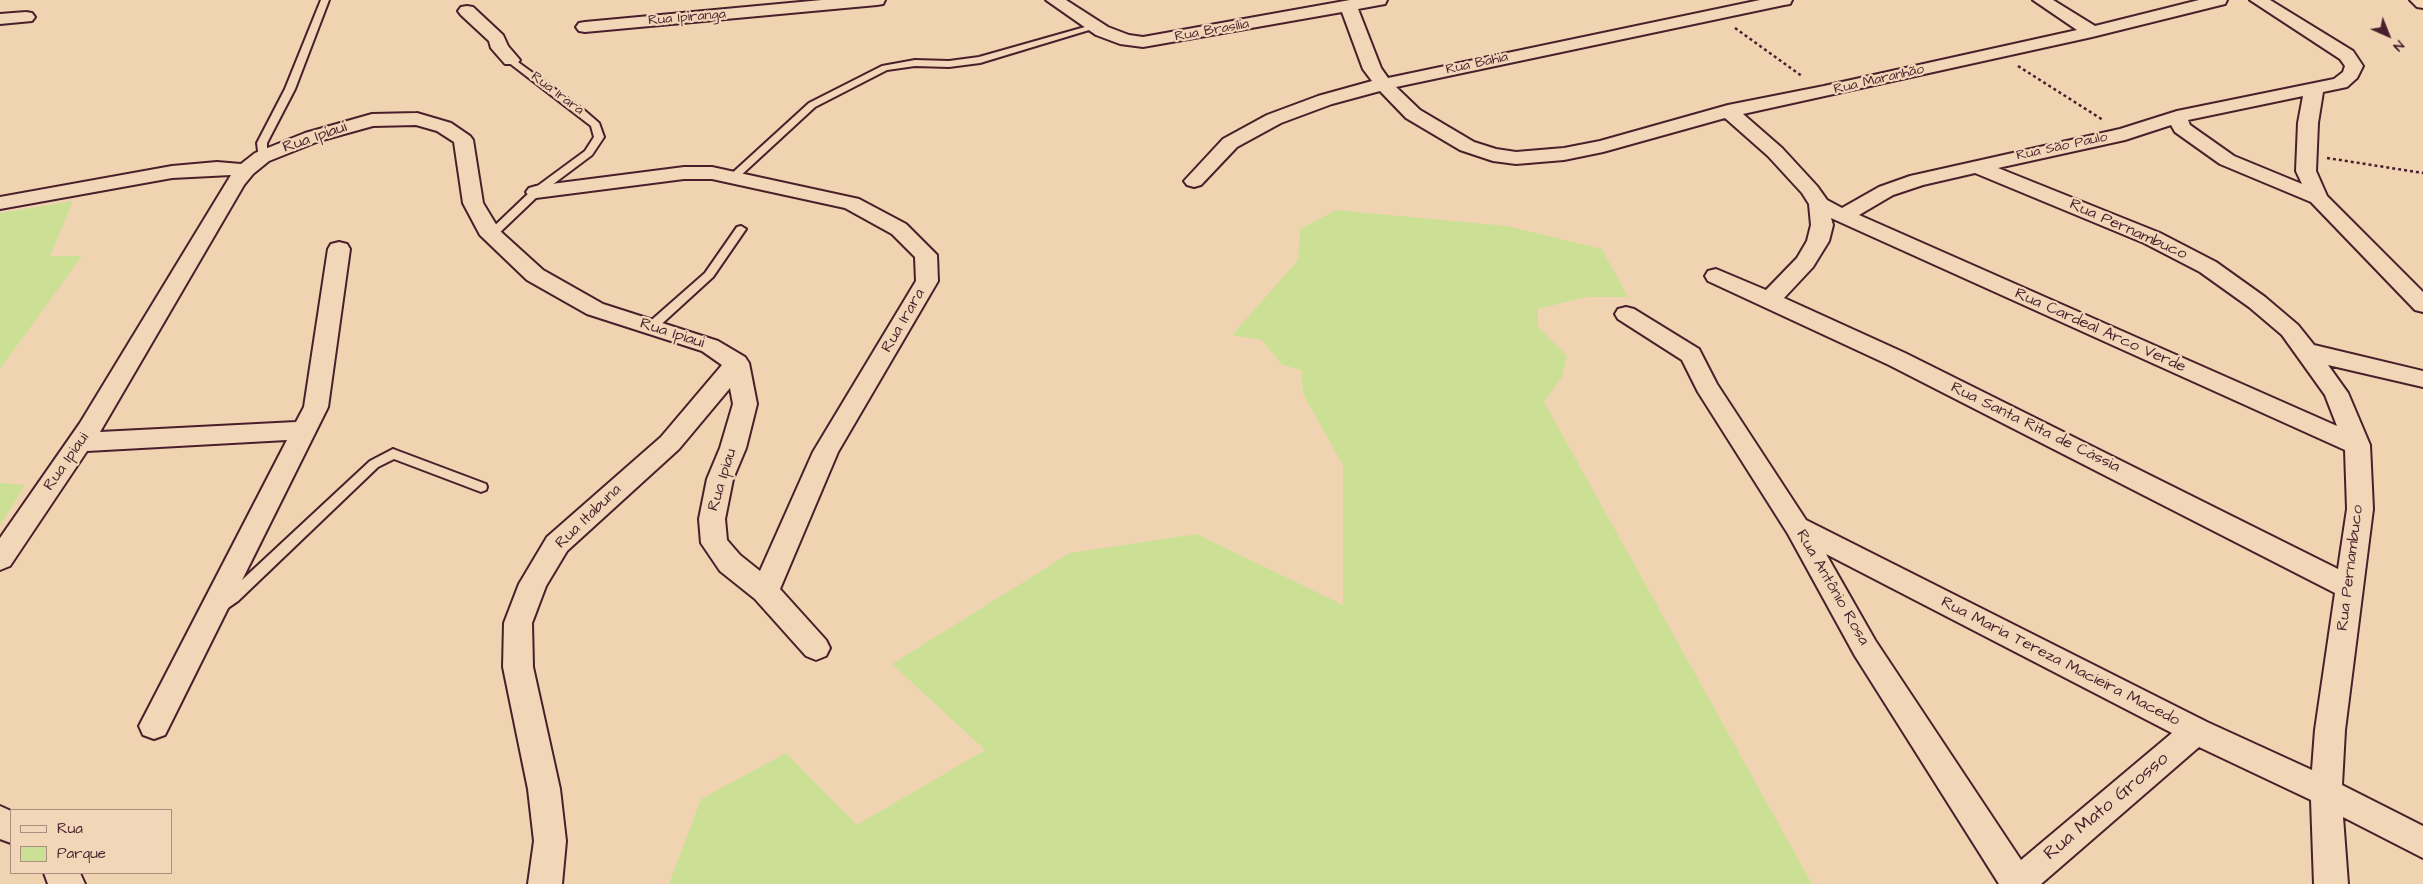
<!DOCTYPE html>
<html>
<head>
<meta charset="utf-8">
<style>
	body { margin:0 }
	#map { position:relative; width:2423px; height:884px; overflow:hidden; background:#f0d4b2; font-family:"Architects Daughter",sans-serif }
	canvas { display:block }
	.legend { position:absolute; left:10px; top:809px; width:162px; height:65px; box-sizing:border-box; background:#f1d6b8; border:1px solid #ae8d80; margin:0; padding:6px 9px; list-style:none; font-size:15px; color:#4a1f2b }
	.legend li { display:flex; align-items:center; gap:10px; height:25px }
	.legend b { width:25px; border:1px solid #ae8d80 }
	.north { position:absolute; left:2363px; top:10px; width:50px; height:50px; -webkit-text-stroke:4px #f1d6b8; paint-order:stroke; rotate:136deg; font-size:14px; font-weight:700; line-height:20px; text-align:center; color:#4a1f2b }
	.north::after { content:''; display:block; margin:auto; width:18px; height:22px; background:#4a1f2b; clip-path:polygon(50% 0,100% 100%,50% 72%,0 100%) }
</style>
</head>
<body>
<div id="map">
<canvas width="2423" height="884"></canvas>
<ul class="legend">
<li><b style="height:6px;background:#f1d6b8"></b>Rua</li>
<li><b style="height:14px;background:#cce095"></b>Parque</li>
</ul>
<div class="north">N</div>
</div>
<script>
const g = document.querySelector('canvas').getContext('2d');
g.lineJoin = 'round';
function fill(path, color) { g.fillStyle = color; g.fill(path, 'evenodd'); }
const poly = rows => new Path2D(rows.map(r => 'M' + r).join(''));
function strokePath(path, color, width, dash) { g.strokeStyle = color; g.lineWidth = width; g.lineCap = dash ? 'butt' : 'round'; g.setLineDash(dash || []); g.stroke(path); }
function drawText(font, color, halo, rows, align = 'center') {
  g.font = font + ' "Architects Daughter",sans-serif'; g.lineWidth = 4.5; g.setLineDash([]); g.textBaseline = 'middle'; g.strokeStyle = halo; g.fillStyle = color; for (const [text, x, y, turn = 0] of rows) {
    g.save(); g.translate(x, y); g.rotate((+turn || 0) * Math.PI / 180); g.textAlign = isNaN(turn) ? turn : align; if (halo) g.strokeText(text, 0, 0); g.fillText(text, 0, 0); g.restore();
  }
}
fill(poly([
	[73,201,50,256,82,256,0,369,0,213],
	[1336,210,1507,226,1602,249,1628,297,1586,297,1538,309,1538,327,1567,356,1562,377,1544,402,1812,884,669,884,701,799,786,753,857,825,985,750,892,664,1070,553,1197,534,1343,605,1343,465,1303,394,1301,370,1282,365,1262,340,1232,335,1298,260,1300,229],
	[0,483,25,485,0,525]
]), '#cce095');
const service = poly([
	[321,0,329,0,295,89,267,143,267,157,265,159,259,159,257,143,285,89,321,0],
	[1092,25,1099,27,980,63,949,67,915,66,887,70,815,107,738,178,734,179,729,176,809,103,882,66,915,60,949,61,979,57,1092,25],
	[511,57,584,110,599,123,604,137,592,155,540,194,495,237,491,238,486,235,487,233,532,190,585,151,594,137,591,126,508,62,508,58,511,57],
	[741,226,746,229,713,277,655,330,647,330,645,327,647,324,705,273,737,227,741,226],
	[393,449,486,484,487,487,486,490,481,492,394,459,378,467,238,601,225,610,220,612,215,610,213,606,215,602,228,593,370,461,393,449]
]);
const minor = poly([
	[822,0,885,0,883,4,877,5,585,32,579,31,576,27,579,23,585,22,822,0],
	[1046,0,1066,0,1108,27,1129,35,1143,37,1350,0,1387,0,1385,4,1358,9,1381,68,1388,78,1760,0,1792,0,1790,4,1784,5,1396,87,1420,110,1474,142,1496,149,1516,152,1564,148,1600,141,1728,105,1824,86,2077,30,2033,0,2053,0,2095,26,2199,0,2227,0,2225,4,2092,37,1743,114,1782,148,1817,186,1827,200,1842,208,1879,187,1910,176,2120,129,2177,111,2334,79,2343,72,2345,66,2340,59,2250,0,2270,0,2353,51,2363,66,2357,78,2347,87,2323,92,2318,123,2316,171,2327,196,2423,292,2423,312,2415,310,2311,202,2220,164,2175,132,2171,125,2125,140,1998,168,2160,233,2216,262,2265,297,2298,325,2314,345,2423,371,2423,387,2328,365,2348,393,2370,445,2373,509,2345,730,2342,785,2423,826,2423,858,2343,817,2348,884,2314,884,2311,800,2199,747,2041,884,1999,884,1855,656,1788,534,1698,392,1682,360,1618,319,1615,314,1618,309,1626,307,1634,309,1699,349,1717,384,1806,520,2207,722,2312,770,2315,730,2335,593,1889,365,1708,281,1705,276,1708,271,1716,269,1766,290,1797,258,1807,241,1811,225,1809,204,1802,193,1768,156,1725,118,1603,152,1564,160,1516,164,1493,161,1460,150,1406,118,1380,91,1332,104,1281,123,1237,147,1201,185,1194,187,1187,185,1184,181,1223,139,1267,115,1318,96,1372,81,1363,69,1342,12,1143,47,1120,44,1096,35,1046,0],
	[2303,96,2298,123,2296,171,2302,184,2234,156,2190,125,2188,120,2303,96],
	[1975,173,2144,243,2200,272,2249,307,2282,335,2325,395,2337,426,1859,215,1893,195,1923,185,1975,173],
	[1831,218,2345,450,2347,509,2338,569,1905,353,1784,298,1813,267,1829,241,1833,225,1831,218],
	[1826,554,2172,733,2021,860,1875,640,1826,554],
	[2410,0,2423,0,2423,8,2417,7,2410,0],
	[467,6,473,7,503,35,508,46,520,60,517,64,505,64,491,48,489,41,461,15,458,11,461,7,467,6],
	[26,12,32,13,35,17,32,21,0,24,0,14,26,12],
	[417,113,451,123,470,136,473,140,483,203,500,231,543,270,603,304,718,341,745,357,749,363,757,404,746,448,733,479,725,519,727,540,740,555,760,571,813,452,916,281,915,257,892,234,845,208,712,179,684,179,536,198,529,196,526,192,529,188,536,186,684,167,712,167,859,199,906,224,937,255,938,281,838,452,780,589,826,640,830,648,826,656,816,660,806,656,755,599,720,571,701,543,699,519,707,479,720,448,733,404,730,388,679,449,567,551,546,586,532,623,533,667,560,789,566,841,562,884,528,884,534,841,528,789,503,667,504,623,519,584,547,537,661,437,722,365,702,351,587,314,527,280,480,235,463,203,454,142,437,131,416,125,373,126,319,141,269,161,253,174,244,185,100,432,296,422,304,407,328,249,331,244,339,242,347,244,350,249,328,407,165,735,154,739,143,735,139,726,287,440,87,451,10,566,0,570,0,538,80,423,231,175,172,178,0,209,0,197,172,166,217,162,241,164,255,153,305,133,372,114,417,113],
	[0,806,11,811,11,843,0,839,0,806],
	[44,873,80,873,85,884,48,884,44,873]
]);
strokePath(service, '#4a1f2b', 4);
strokePath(minor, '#4a1f2b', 4);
strokePath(poly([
	[1735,28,1803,77],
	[2018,66,2103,120],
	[2327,158,2423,173]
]), '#4a1f2b', 2.5, [3, 3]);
fill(service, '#f1d6b8');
fill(minor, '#f1d6b8');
drawText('14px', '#4a1f2b', '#f1d6b8', [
	["Rua Ipiranga",687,18,-5],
	["Rua Brasília",1212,31,-10],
	["Rua Bahia",1477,64,-12],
	["Rua Maranhão",1879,80,-13],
	["Rua Irara",557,94,37],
	["Rua São Paulo",2062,147,-12]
]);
drawText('16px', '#4a1f2b', '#f1d6b8', [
	["Rua Ipiaui",315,138,-19],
	["Rua Pernambuco",2128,230,24],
	["Rua Irara",904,321,-60],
	["Rua Cardeal Arco Verde",2100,331,24],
	["Rua Ipiaui",672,334,18],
	["Rua Santa Rita de Cássia",2035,428,26],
	["Rua Ipiaui",67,462,-55],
	["Rua Ipiau",723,480,-73],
	["Rua Itabuna",589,517,-44],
	["Rua Pernambuco",2351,568,-83],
	["Rua Antônio Rosa",1832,588,60],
	["Rua Maria Tereza Macieira Macedo",2060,662,27]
]);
drawText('19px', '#4a1f2b', '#f1d6b8', [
	["Rua Mato Grosso",2107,807,-40]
]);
</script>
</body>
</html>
